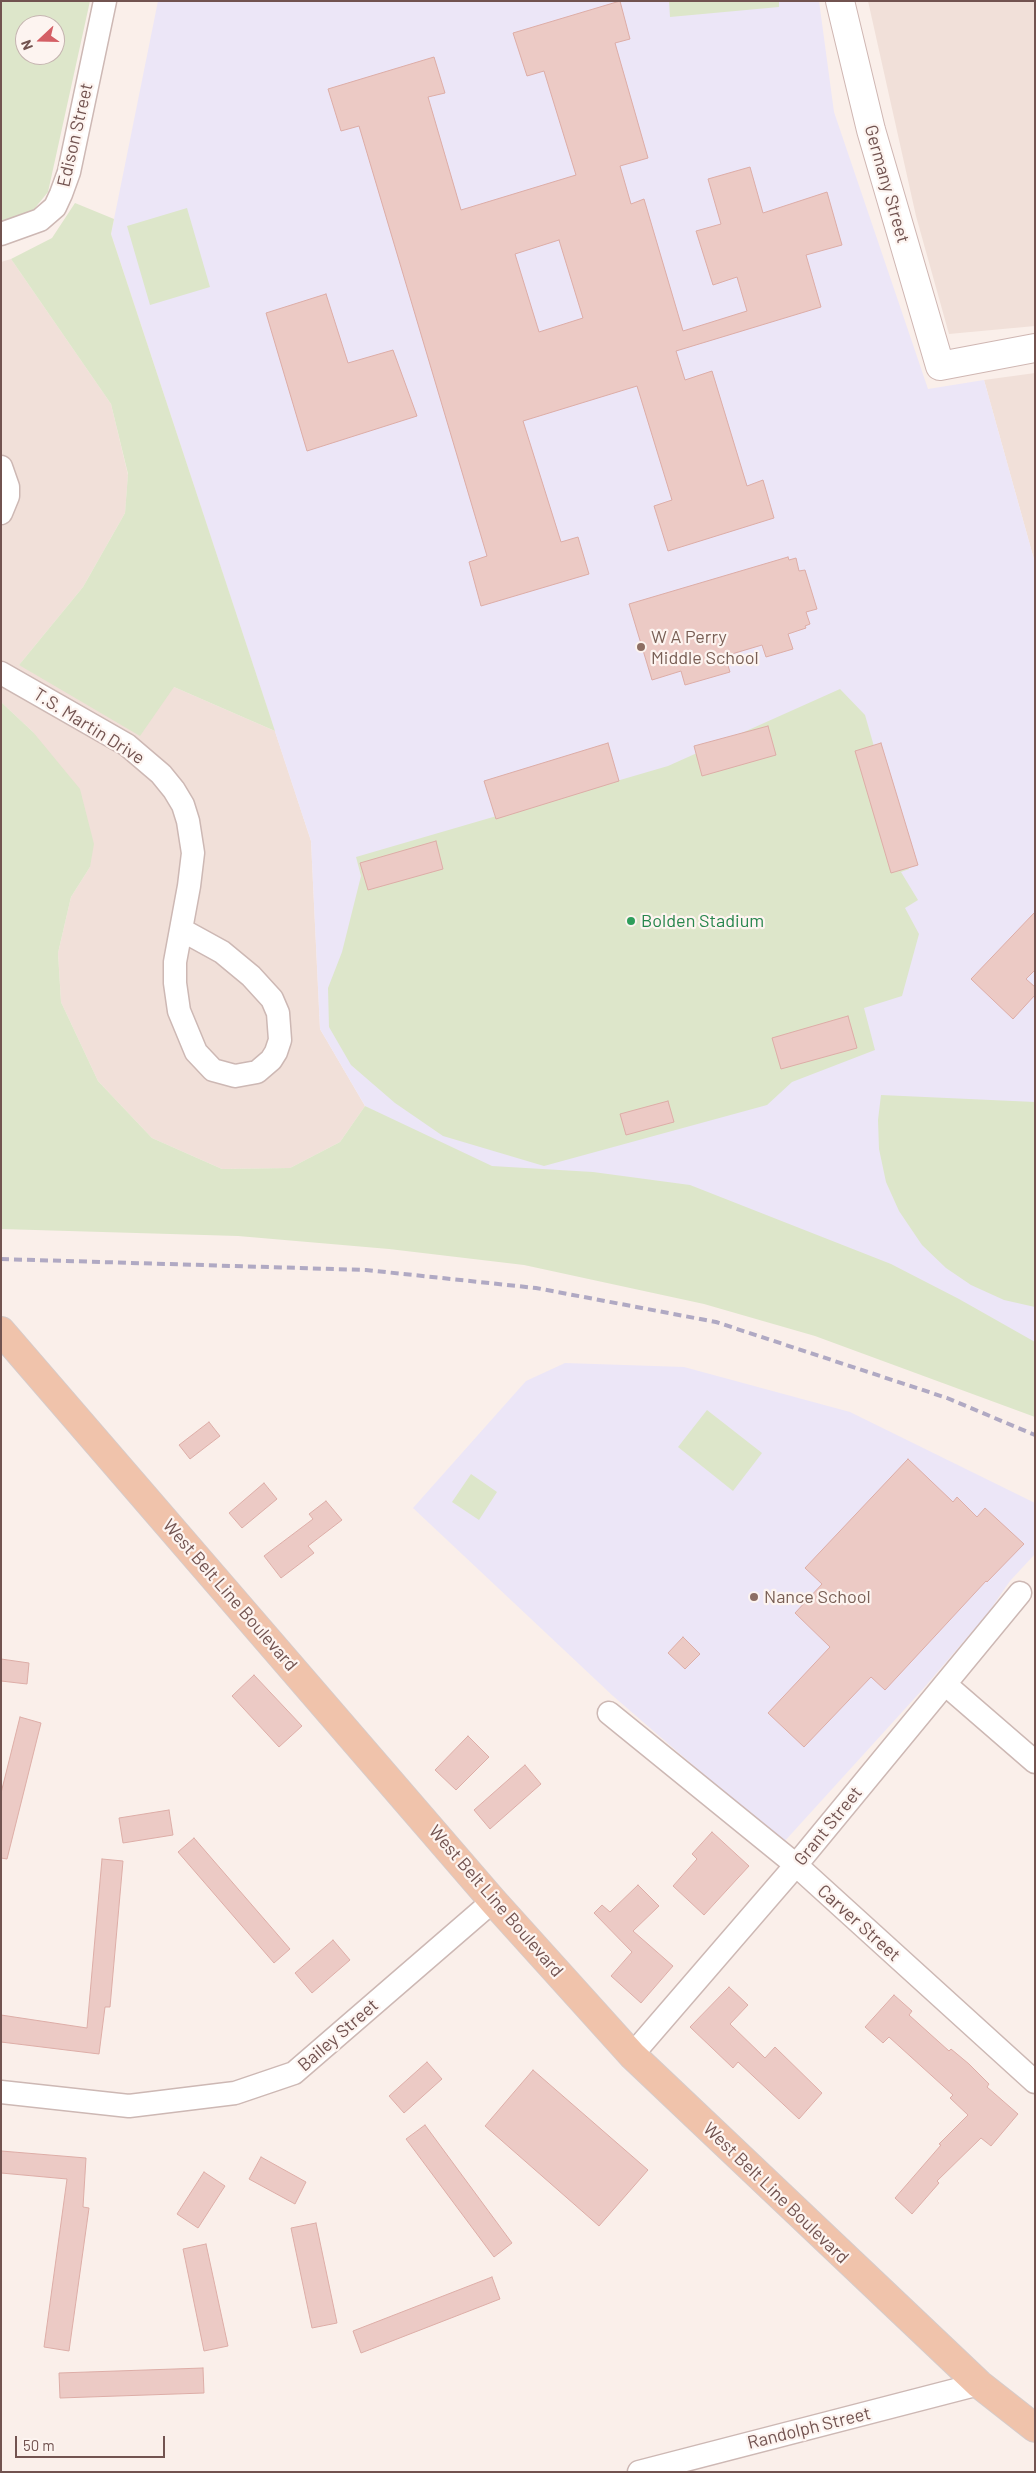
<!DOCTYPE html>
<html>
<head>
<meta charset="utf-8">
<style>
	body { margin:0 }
	#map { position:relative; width:1036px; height:2473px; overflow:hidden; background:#faefea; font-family:Barlow,sans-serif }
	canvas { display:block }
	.frame { position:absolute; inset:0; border:2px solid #725350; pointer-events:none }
	.north { position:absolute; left:15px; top:15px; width:50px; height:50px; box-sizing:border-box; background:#fdf4f0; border:1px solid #c5b4b0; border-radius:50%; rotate:249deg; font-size:14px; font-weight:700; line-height:20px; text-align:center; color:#725350 }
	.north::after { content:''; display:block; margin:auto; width:18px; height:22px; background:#d45f65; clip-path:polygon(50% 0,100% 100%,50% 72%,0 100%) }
	.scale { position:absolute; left:15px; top:2436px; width:150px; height:22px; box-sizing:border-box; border:2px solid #725350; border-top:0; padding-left:6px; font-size:15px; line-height:18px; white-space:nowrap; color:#725350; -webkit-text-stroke:4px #fdf4f0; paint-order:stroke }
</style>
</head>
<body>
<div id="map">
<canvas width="1036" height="2473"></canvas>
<div class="frame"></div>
<div class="north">N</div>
<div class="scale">50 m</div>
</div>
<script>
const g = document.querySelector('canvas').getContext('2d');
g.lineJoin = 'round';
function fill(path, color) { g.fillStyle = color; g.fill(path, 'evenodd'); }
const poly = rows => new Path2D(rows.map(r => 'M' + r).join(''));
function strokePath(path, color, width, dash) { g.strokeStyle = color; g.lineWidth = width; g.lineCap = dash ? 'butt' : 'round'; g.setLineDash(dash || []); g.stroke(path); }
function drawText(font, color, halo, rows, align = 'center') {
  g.font = font + ' Barlow,sans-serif'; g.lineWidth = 4.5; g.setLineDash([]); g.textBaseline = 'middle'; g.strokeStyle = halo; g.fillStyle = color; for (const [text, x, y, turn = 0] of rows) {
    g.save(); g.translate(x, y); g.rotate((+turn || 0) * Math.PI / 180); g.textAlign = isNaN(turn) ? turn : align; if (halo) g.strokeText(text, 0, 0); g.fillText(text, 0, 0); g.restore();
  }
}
fill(poly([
	[868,1,1035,1,1035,326,949,334,916,216],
	[11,259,111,404,128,475,125,513,83,587,19,665,174,687,275,731,311,841,320,1029,365,1106,340,1142,290,1168,222,1169,152,1138,98,1081,61,1002,58,953,71,897,90,867,33,732,1,702,1,262],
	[1035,373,1035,563,984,380]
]), '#f1e0d9');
fill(poly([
	[158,1,819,1,834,112,928,389,984,380,1035,563,1035,1359,531,1197,365,1106,320,1029,311,841,111,234],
	[565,1363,684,1367,850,1412,1035,1503,1035,1554,1010,1581,988,1613,923,1689,783,1843,613,1696,413,1508,526,1381]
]), '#ece6f7');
fill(poly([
	[1,1,90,1,48,192,30,214,1,222],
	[25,25,55,25,55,55,25,55],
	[669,1,779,1,779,7,670,17],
	[75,203,114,219,111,234,275,731,174,687,140,736,19,665,83,587,125,513,128,474,111,404,11,259,52,238],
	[187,208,210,287,150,305,127,226],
	[840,689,865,715,909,869,901,872,918,900,905,908,919,934,902,996,864,1008,875,1050,792,1082,767,1105,544,1166,443,1136,395,1103,351,1065,329,1027,328,988,342,952,361,876,356,857,668,766],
	[1,702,33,732,80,789,94,844,90,867,71,897,58,953,61,1002,98,1081,152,1138,222,1169,290,1168,340,1142,365,1106,492,1166,593,1172,690,1185,891,1264,959,1299,1035,1342,1035,1417,815,1336,704,1304,524,1265,389,1249,238,1236,1,1229],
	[881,1095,1035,1102,1035,1307,1004,1300,971,1285,946,1268,922,1245,899,1211,886,1182,879,1149,878,1120],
	[707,1410,762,1453,733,1491,678,1447],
	[471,1474,497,1492,479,1520,452,1502]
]), '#dde6ca');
const building = poly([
	[620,1,630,39,615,43,648,158,620,166,631,204,644,199,683,331,747,311,737,277,713,285,696,231,721,224,708,179,750,167,763,213,827,192,842,245,806,255,821,307,676,351,685,380,712,371,747,486,763,480,774,518,668,551,654,506,672,500,637,386,523,421,561,542,578,537,589,574,481,606,469,562,487,556,359,126,341,131,328,89,434,57,445,93,428,97,461,210,576,175,544,71,527,76,513,33,620,1],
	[559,240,583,318,539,332,515,254,559,240],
	[326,294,348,363,393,350,417,416,307,451,266,313,326,294],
	[788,557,789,560,796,558,799,571,805,570,817,609,806,612,810,624,805,626,806,628,788,634,793,649,766,657,762,645,725,656,730,672,685,685,681,671,652,680,629,604,788,557],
	[768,726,776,755,702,776,694,746,768,726],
	[608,743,619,781,496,819,484,781,608,743],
	[881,743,918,865,891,873,855,751,881,743],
	[436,841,443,869,368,890,360,863,436,841],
	[1035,912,1035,970,1026,979,1035,987,1035,995,1013,1019,971,979,1035,912],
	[848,1016,857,1048,781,1069,772,1038,848,1016],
	[668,1101,674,1122,626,1135,620,1114,668,1101],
	[209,1422,220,1436,190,1459,179,1445,209,1422],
	[908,1459,953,1502,957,1497,977,1517,985,1508,1024,1544,987,1582,986,1581,885,1690,871,1677,804,1747,768,1713,830,1647,795,1613,822,1584,805,1568,908,1459],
	[264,1483,277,1499,242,1528,229,1513,264,1483],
	[326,1501,342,1520,308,1546,314,1553,281,1578,264,1556,313,1519,309,1514,326,1501],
	[683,1637,700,1654,685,1669,668,1653,683,1637],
	[1,1659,29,1663,27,1684,1,1681,1,1659],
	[254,1675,302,1726,279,1747,232,1696,254,1675],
	[20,1717,41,1723,7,1859,1,1858,1,1793,20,1717],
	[468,1736,489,1757,456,1790,435,1770,468,1736],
	[525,1765,541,1784,490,1829,474,1810,525,1765],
	[169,1810,173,1835,123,1843,119,1818,169,1810],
	[712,1832,749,1866,704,1915,673,1886,697,1859,692,1854,712,1832],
	[194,1838,290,1949,274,1963,178,1852,194,1838],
	[102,1859,123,1861,110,2007,105,2007,99,2054,1,2042,1,2015,87,2028,102,1859],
	[638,1885,659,1906,633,1931,673,1966,641,2003,611,1976,632,1952,594,1913,602,1905,610,1912,638,1885],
	[333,1940,350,1960,312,1993,295,1973,333,1940],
	[729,1987,748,2005,730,2024,765,2058,775,2047,822,2093,799,2119,738,2062,733,2068,690,2027,729,1987],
	[894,1995,912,2011,909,2015,949,2051,951,2049,969,2064,989,2084,987,2087,1018,2114,991,2146,981,2138,937,2181,939,2183,912,2214,895,2198,941,2145,939,2144,968,2115,950,2098,953,2095,889,2037,883,2043,865,2027,894,1995],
	[427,2062,442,2079,404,2113,389,2096,427,2062],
	[533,2070,648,2170,599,2226,485,2126,533,2070],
	[425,2125,512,2243,494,2257,406,2139,425,2125],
	[1,2151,86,2158,83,2207,89,2208,69,2351,44,2347,67,2179,1,2173,1,2151],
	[261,2157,306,2182,295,2204,249,2179,261,2157],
	[204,2172,225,2186,198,2228,177,2214,204,2172],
	[316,2223,337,2323,312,2328,291,2228,316,2223],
	[206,2244,228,2346,204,2351,183,2249,206,2244],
	[492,2277,500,2299,361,2353,353,2331,492,2277],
	[203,2368,204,2393,60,2398,59,2373,203,2368]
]);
fill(building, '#eccac5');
strokePath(building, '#ddada7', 1);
const street = poly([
	[1,234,40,220,55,207,61,194,69,172,105,1],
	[1,467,8,487,8,496,1,513],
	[1,673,127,745,161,774,174,790,183,805,188,821,193,853,189,886,175,962,175,983,179,1011,196,1052,213,1070,235,1076,257,1072,271,1060,276,1052,280,1040,278,1013,272,999,251,976,222,952,182,930],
	[945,1684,1035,1762],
	[609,1713,796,1865,1035,2082],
	[632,2055,796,1865,1020,1593],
	[1,2092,129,2106,235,2093,294,2073,493,1901],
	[639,2472,979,2384]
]);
const secondary = poly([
	[840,1,871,130,940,366,1035,348]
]);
const primary = poly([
	[1,1331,493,1901,632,2055,979,2384,1035,2428]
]);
strokePath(street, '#cdb8b4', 25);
strokePath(secondary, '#cfb6b2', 30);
strokePath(primary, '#d5cbca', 30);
strokePath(street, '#fff', 22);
strokePath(secondary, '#fff', 28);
strokePath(primary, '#f0c3ab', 28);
strokePath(poly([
	[1,1259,366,1270,536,1288,716,1322,947,1398,1035,1435]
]), '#b0a9c3', 4, [8, 5]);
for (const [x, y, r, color] of [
	[641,647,5,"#8d6e63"],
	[631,921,5,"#2e9e5b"],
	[754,1597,5,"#8d6e63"]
]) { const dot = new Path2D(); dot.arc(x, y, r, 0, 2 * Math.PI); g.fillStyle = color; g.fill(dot); strokePath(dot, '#fdf4f0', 2); }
drawText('18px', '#725350', '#fdf4f0', [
	["Edison Street",75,135,-77],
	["Germany Street",887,184,74],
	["T.S. Martin Drive",89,726,32],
	["West Belt Line Boulevard",230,1595,49],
	["Grant Street",828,1826,-51],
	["West Belt Line Boulevard",496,1901,49],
	["Carver Street",859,1923,42],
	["Bailey Street",338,2035,-41],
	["West Belt Line Boulevard",776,2193,44],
	["Randolph Street",809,2428,-14]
]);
drawText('18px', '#785e54', '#fdf4f0', [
	["W A Perry",651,637],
	["Middle School",651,658],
	["Nance School",764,1597]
], 'left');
drawText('18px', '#27864d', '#fdf4f0', [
	["Bolden Stadium",641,921]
], 'left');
</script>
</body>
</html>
